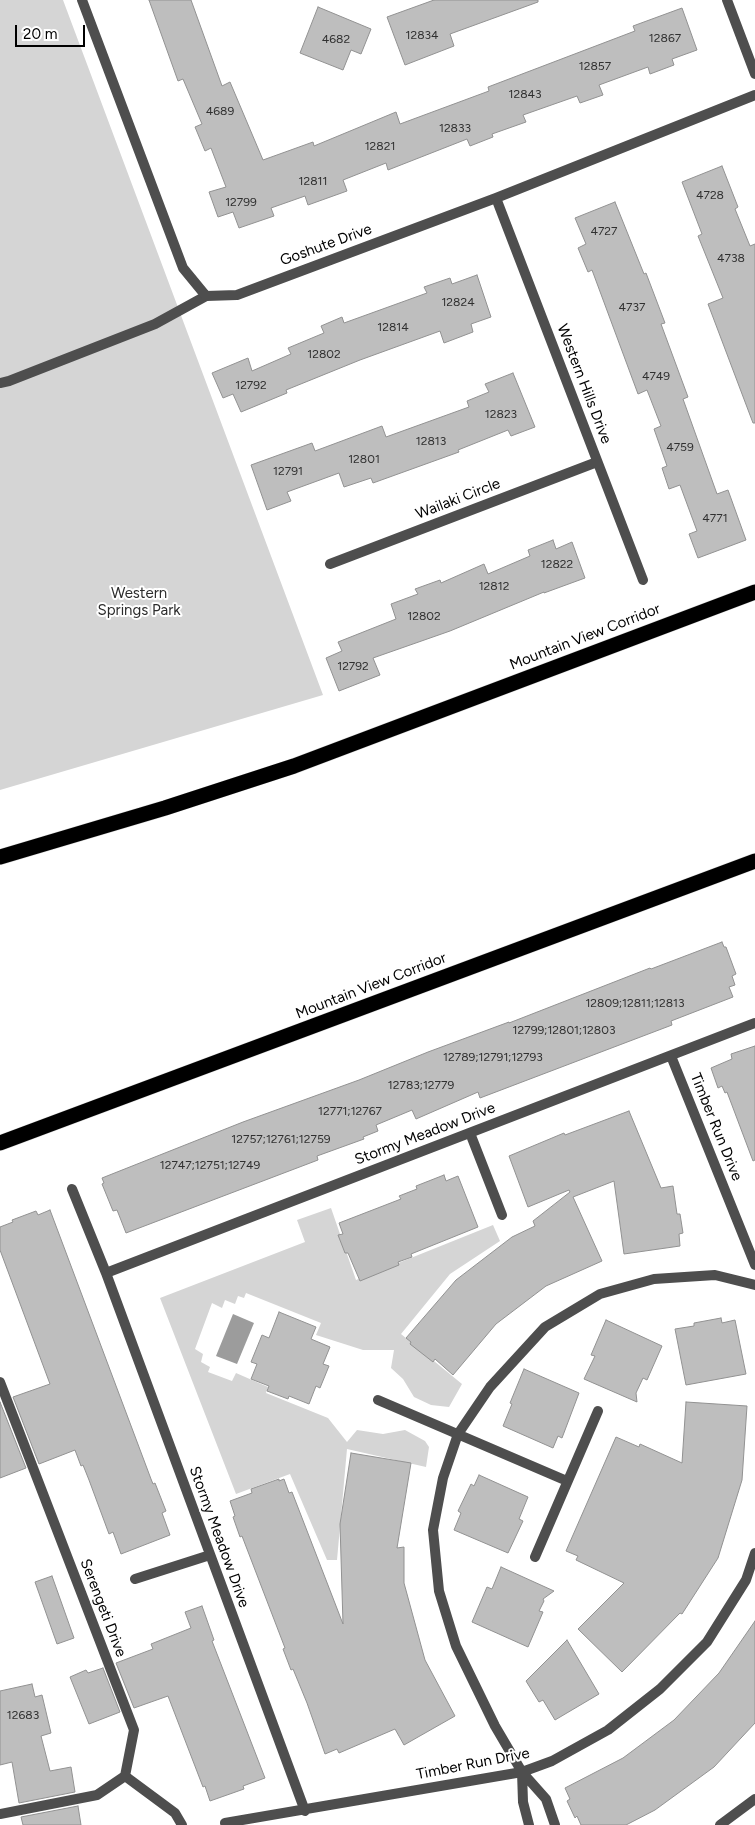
<!DOCTYPE html>
<html>
<head>
<meta charset="utf-8">
<style>
	body { margin:0 }
	#map { position:relative; width:755px; height:1825px; overflow:hidden; background:#fff; font-family:Figtree,sans-serif }
	canvas { display:block }
	.scale { position:absolute; left:15px; top:25px; width:70px; height:22px; box-sizing:border-box; border:2px solid #000; border-top:0; padding-left:6px; font-size:15px; line-height:18px; white-space:nowrap; color:#000; -webkit-text-stroke:4px #fff; paint-order:stroke }
</style>
</head>
<body>
<div id="map">
<canvas width="755" height="1825"></canvas>
<div class="scale">20 m</div>
</div>
<script>
const g = document.querySelector('canvas').getContext('2d');
g.lineJoin = 'round';
function fill(path, color) { g.fillStyle = color; g.fill(path, 'evenodd'); }
const poly = rows => new Path2D(rows.map(r => 'M' + r).join(''));
function strokePath(path, color, width, dash) { g.strokeStyle = color; g.lineWidth = width; g.lineCap = dash ? 'butt' : 'round'; g.setLineDash(dash || []); g.stroke(path); }
function drawText(font, color, halo, rows, align = 'center') {
  g.font = font + ' Figtree,sans-serif'; g.lineWidth = 4; g.setLineDash([]); g.textBaseline = 'middle'; g.strokeStyle = halo; g.fillStyle = color; for (const [text, x, y, turn = 0] of rows) {
    g.save(); g.translate(x, y); g.rotate((+turn || 0) * Math.PI / 180); g.textAlign = isNaN(turn) ? turn : align; if (halo) g.strokeText(text, 0, 0); g.fillText(text, 0, 0); g.restore();
  }
}
fill(poly([
	[0,0,63,0,323,695,0,790],
	[331,1208,356,1280,493,1225,500,1241,450,1274,401,1334,462,1384,449,1407,431,1405,414,1397,403,1379,391,1368,394,1350,363,1350,316,1335,321,1323,246,1293,244,1298,238,1296,235,1304,225,1300,222,1308,212,1303,195,1349,203,1354,201,1362,210,1367,208,1372,232,1381,236,1373,268,1387,266,1393,328,1418,347,1442,357,1430,383,1434,405,1430,425,1441,429,1447,426,1467,347,1449,337,1560,327,1560,290,1474,236,1494,160,1298,305,1242,297,1220]
]), '#d5d5d5');
fill(poly([
	[233,1314,254,1323,237,1364,216,1356]
]), '#9c9c9c');
const building = poly([
	[149,0,191,0,222,86,230,82,263,160,313,142,314,146,396,112,400,124,489,91,488,87,635,31,633,26,682,8,697,50,672,59,674,65,650,74,648,67,599,85,603,95,580,103,577,96,523,115,526,122,492,134,493,137,470,146,467,139,388,170,386,163,343,180,347,191,308,205,305,196,271,208,274,216,239,228,233,212,218,217,209,192,226,187,211,148,205,151,195,127,202,124,183,79,178,81,149,0],
	[434,0,538,0,538,2,450,34,454,46,405,65,387,17,434,0],
	[318,7,371,29,361,54,351,50,343,70,300,53,318,7],
	[722,166,738,207,735,209,750,246,755,244,755,423,753,423,708,304,723,298,698,236,702,234,682,182,722,166],
	[615,202,644,274,646,273,665,323,661,324,688,397,683,399,717,494,728,490,746,540,698,558,689,534,697,531,680,485,669,489,662,468,667,466,654,429,661,426,647,390,638,394,592,270,588,272,578,248,586,244,575,218,615,202],
	[477,275,491,317,471,324,473,332,444,343,440,331,360,360,286,390,287,393,241,412,233,394,223,398,212,373,248,358,252,371,291,354,288,348,324,333,321,326,342,317,344,323,427,293,424,287,450,278,452,284,477,275],
	[513,373,535,427,511,436,508,430,458,450,459,452,373,483,371,478,344,487,339,473,287,492,291,501,267,510,251,465,312,443,315,451,382,426,386,437,469,407,467,401,489,392,485,384,513,373],
	[553,540,556,549,572,542,585,578,544,593,544,592,450,631,373,658,380,675,339,691,326,658,342,651,338,642,396,619,391,604,418,594,415,589,440,580,441,583,484,564,488,574,530,556,528,550,553,540],
	[722,942,724,947,726,947,736,974,732,976,735,985,729,987,733,997,671,1021,672,1025,480,1098,478,1092,416,1119,412,1110,376,1125,378,1131,363,1137,364,1139,317,1156,318,1160,126,1233,117,1210,113,1211,102,1184,104,1183,102,1178,243,1122,359,1080,428,1052,509,1022,509,1023,650,968,651,969,722,942],
	[755,1046,755,1160,753,1161,727,1092,725,1093,722,1086,718,1088,711,1068,732,1059,731,1054,755,1046],
	[629,1111,661,1188,673,1186,677,1214,680,1214,683,1233,679,1234,680,1246,624,1254,614,1181,573,1197,602,1261,546,1286,496,1324,453,1375,435,1359,433,1362,410,1344,411,1342,406,1338,456,1280,512,1237,535,1226,533,1221,570,1192,569,1190,528,1207,509,1156,564,1133,565,1135,629,1111],
	[444,1175,446,1181,458,1176,478,1227,411,1254,412,1257,398,1262,399,1265,360,1281,348,1253,345,1253,338,1235,343,1234,339,1223,401,1199,399,1196,417,1189,416,1186,444,1175],
	[50,1210,151,1479,153,1484,155,1483,166,1511,162,1513,170,1535,121,1554,113,1532,109,1534,89,1480,83,1465,81,1466,75,1450,39,1464,13,1397,50,1384,0,1250,0,1227,13,1222,12,1220,36,1211,38,1215,50,1210],
	[279,1312,316,1327,311,1339,330,1347,323,1364,329,1366,320,1388,316,1386,309,1404,289,1396,288,1399,267,1391,269,1386,251,1379,257,1364,251,1362,262,1335,269,1338,279,1312],
	[721,1318,722,1323,735,1320,746,1374,686,1385,675,1329,694,1326,694,1323,721,1318],
	[606,1320,662,1346,647,1380,643,1378,636,1393,637,1402,584,1379,595,1356,591,1355,606,1320],
	[524,1369,579,1393,562,1438,558,1436,553,1448,503,1426,512,1404,510,1403,524,1369],
	[0,1402,26,1468,0,1478,0,1402],
	[686,1402,747,1406,742,1480,718,1558,682,1614,680,1613,622,1672,578,1629,624,1583,576,1560,578,1556,566,1551,616,1437,639,1447,640,1444,682,1463,686,1402],
	[351,1453,411,1463,397,1548,404,1547,404,1583,425,1660,455,1716,404,1745,395,1729,339,1753,337,1749,325,1754,307,1703,293,1669,291,1670,283,1649,285,1648,242,1536,240,1537,233,1517,235,1516,230,1501,252,1493,251,1489,279,1479,279,1481,284,1479,289,1493,292,1492,343,1624,340,1524,351,1453],
	[479,1475,528,1497,519,1519,523,1521,508,1553,454,1530,461,1513,458,1511,471,1484,474,1486,479,1475],
	[501,1567,554,1591,543,1599,544,1601,539,1611,543,1612,528,1647,472,1622,487,1587,492,1589,501,1567],
	[52,1576,74,1638,57,1644,35,1582,52,1576],
	[202,1606,214,1640,212,1641,265,1778,243,1786,244,1789,210,1801,205,1786,203,1787,168,1696,134,1708,116,1663,153,1649,151,1644,191,1628,185,1612,202,1606],
	[755,1621,755,1723,714,1767,655,1810,626,1825,581,1825,577,1816,575,1818,567,1801,570,1799,565,1788,623,1758,674,1720,719,1673,755,1621],
	[567,1640,599,1694,555,1720,543,1700,539,1702,526,1681,567,1640],
	[103,1668,120,1712,89,1724,70,1677,86,1670,88,1673,103,1668],
	[32,1684,35,1697,42,1695,51,1733,41,1736,50,1771,71,1767,75,1792,19,1803,12,1762,0,1765,0,1691,32,1684],
	[78,1806,81,1825,23,1825,21,1817,78,1806]
]);
fill(building, '#bebebe');
strokePath(building, '#929292', 1);
const highway = poly([
	[0,857,165,808,294,766,755,592],
	[0,1143,755,861]
]);
strokePath(highway, '#dbdbdb', 16);
strokePath(poly([
	[0,383,9,381,155,324,206,296]
]), '#4e4e4e', 10);
strokePath(poly([
	[82,0,183,268,206,296,237,295,496,198,755,95],
	[727,0,755,74],
	[496,198,643,580],
	[330,564,597,462],
	[671,1056,755,1265],
	[470,1133,502,1215],
	[72,1189,106,1273,305,1811],
	[106,1273,755,1023],
	[0,1382,134,1730,125,1776,175,1813,182,1825],
	[378,1400,567,1481],
	[535,1557,598,1411],
	[135,1579,210,1555],
	[522,1772,523,1802,529,1825],
	[0,1814,97,1795,125,1776],
	[225,1823,522,1772,552,1761,608,1730,660,1689,707,1642,746,1580,755,1553],
	[555,1825,546,1799,522,1772,495,1726,456,1646,439,1591,433,1530,443,1478,458,1434,490,1387,545,1327,600,1294,654,1279,715,1275,755,1285],
	[720,1825,755,1799]
]), '#4e4e4e', 10);
strokePath(highway, '#000', 15);
drawText('12px', '#303030', null, [
	["12834",422,35],
	["12867",665,38],
	["4682",336,39],
	["12857",595,66],
	["12843",525,94],
	["4689",220,111],
	["12833",455,128],
	["12821",380,146],
	["12811",313,181],
	["4728",710,195],
	["12799",241,202],
	["4727",604,231],
	["4738",731,258],
	["12824",458,302],
	["4737",632,307],
	["12814",393,327],
	["12802",324,354],
	["4749",656,376],
	["12792",251,385],
	["12823",501,414],
	["12813",431,441],
	["4759",680,447],
	["12801",364,459],
	["12791",288,471],
	["4771",715,518],
	["12822",557,564],
	["12812",494,586],
	["12802",424,616],
	["12792",353,666],
	["12809;12811;12813",635,1003],
	["12799;12801;12803",564,1030],
	["12789;12791;12793",493,1057],
	["12783;12779",421,1085],
	["12771;12767",350,1111],
	["12757;12761;12759",281,1139],
	["12747;12751;12749",210,1165],
	["12683",23,1715]
]);
drawText('15px', '#000', '#fff', [
	["Goshute Drive",326,245,-20],
	["Western Hills Drive",584,384,69],
	["Wailaki Circle",458,499,-21],
	["Mountain View Corridor",585,637,-21],
	["Mountain View Corridor",371,986,-21],
	["Timber Run Drive",716,1127,68],
	["Stormy Meadow Drive",425,1134,-21],
	["Stormy Meadow Drive",219,1537,70],
	["Serengeti Drive",103,1608,69],
	["Timber Run Drive",473,1764,-11]
]);
drawText('15px', '#2c2c2c', '#fff', [
	["Western",139,594],
	["Springs Park",139,611]
]);
</script>
</body>
</html>
